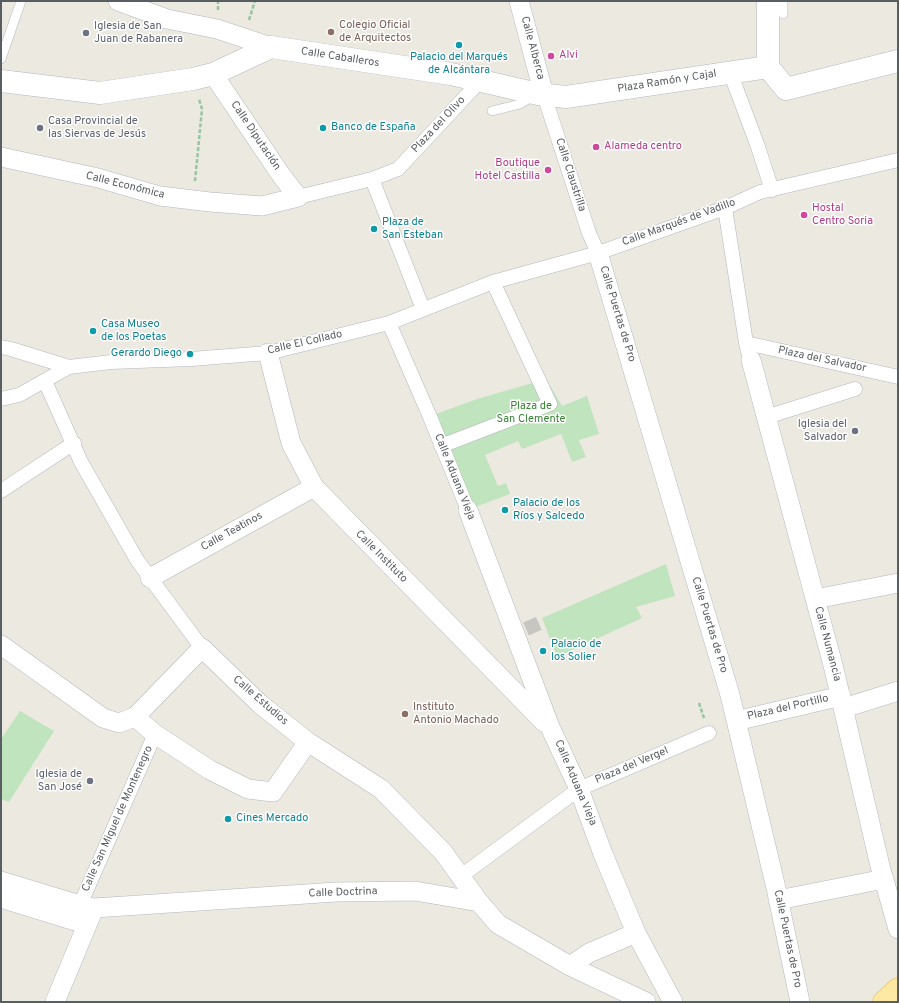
<!DOCTYPE html>
<html>
<head>
<meta charset="utf-8">
<style>
	body { margin:0 }
	#map { position:relative; width:899px; height:1003px; overflow:hidden; background:#ece9e1; font-family:Overpass,sans-serif }
	canvas { display:block }
	.frame { position:absolute; inset:0; border:2px solid #595e62; pointer-events:none }
</style>
</head>
<body>
<div id="map">
<canvas width="899" height="1003"></canvas>
<div class="frame"></div>
</div>
<script>
const g = document.querySelector('canvas').getContext('2d');
g.lineJoin = 'round';
function fill(path, color) { g.fillStyle = color; g.fill(path, 'evenodd'); }
const poly = rows => new Path2D(rows.map(r => 'M' + r).join(''));
function strokePath(path, color, width, dash) { g.strokeStyle = color; g.lineWidth = width; g.lineCap = dash ? 'butt' : 'round'; g.setLineDash(dash || []); g.stroke(path); }
function drawText(font, color, halo, rows, align = 'center') {
  g.font = font + ' Overpass,sans-serif'; g.lineWidth = 3; g.setLineDash([]); g.textBaseline = 'middle'; g.strokeStyle = halo; g.fillStyle = color; for (const [text, x, y, turn = 0] of rows) {
    g.save(); g.translate(x, y); g.rotate((+turn || 0) * Math.PI / 180); g.textAlign = isNaN(turn) ? turn : align; if (halo) g.strokeText(text, 0, 0); g.fillText(text, 0, 0); g.restore();
  }
}
fill(poly([
	[546,379,562,406,587,396,599,434,579,440,586,457,572,462,561,434,522,449,518,441,485,455,498,486,506,483,510,494,462,512,436,414,474,400],
	[666,564,675,596,636,607,642,618,557,657,542,618],
	[20,711,54,731,9,802,1,799,1,739]
]), '#c0e4bd');
strokePath(poly([
	[526,629,544,621]
]), '#c7c6c1', 14, [14, 7]);
const service = poly([
	[783,14,783,1],
	[1,59,21,1],
	[492,111,520,104,533,96]
]);
const pedestrian = poly([
	[730,72,757,144,772,190],
	[544,95,589,233,598,253],
	[372,179,398,169,480,81],
	[298,197,372,179,423,309],
	[725,208,746,343,748,352],
	[389,323,430,417,468,510],
	[746,343,898,377],
	[1,347,11,349,69,367,111,362,191,359,268,353,389,323,493,282,598,253,725,208,760,192,898,160],
	[45,381,81,462,137,560,202,648],
	[1,399,19,395,69,367],
	[766,417,855,389],
	[441,446,550,404,493,282],
	[1,491,74,443],
	[461,876,579,789,709,733],
	[80,905,155,734]
]);
const minor = poly([
	[118,1,167,19,217,29,271,47],
	[519,1,544,95],
	[1,157,98,178,160,196,210,202,262,206,298,197,281,175,213,74],
	[598,253,730,695,776,888,800,1002],
	[268,353,291,443,314,487,544,722],
	[751,360,834,669,880,866,898,929],
	[468,510,550,727,579,789,603,854,636,933,673,1002],
	[150,578,314,487],
	[815,599,898,583],
	[1,645,103,718,119,723,135,717],
	[844,708,898,691],
	[736,721,841,696],
	[308,742,273,792,248,789,210,770,155,734,135,717,202,648,260,704,308,742,381,789,443,852,479,902,498,924,570,966,646,1002],
	[1,881,80,905,94,908,336,892,415,891,479,902],
	[1,898,75,921,94,908],
	[778,900,884,879],
	[570,966,589,953,636,933],
	[55,1002,94,908]
]);
const tertiary = poly([
	[768,67,786,89,898,61],
	[768,67,768,1],
	[1,81,100,93,193,79,213,74,271,47,451,74,538,94,566,97,768,67]
]);
const primary = poly([
	[884,1002,898,989]
]);
strokePath(service, '#b3b7bb', 10);
strokePath(pedestrian, '#b3b7bb', 15);
strokePath(minor, '#b3b7bb', 20);
strokePath(tertiary, '#b3b7bb', 23);
strokePath(primary, '#efb957', 23);
strokePath(poly([
	[218,10,218,1],
	[249,20,255,1],
	[195,181,202,109,199,99],
	[699,703,704,718]
]), '#96c5a0', 2.5, [4, 2]);
strokePath(service, '#fff', 9);
strokePath(pedestrian, '#fff', 14);
strokePath(minor, '#fff', 19);
strokePath(tertiary, '#fff', 22);
strokePath(primary, '#fee9a4', 22);
for (const [x, y, r, color] of [
	[331,32,4,"#8d6e63"],
	[86,33,4,"#6b7280"],
	[459,45,4,"#0f9aa8"],
	[551,56,4,"#d1479c"],
	[40,128,4,"#6b7280"],
	[323,128,4,"#0f9aa8"],
	[596,147,4,"#d1479c"],
	[548,170,4,"#d1479c"],
	[804,215,4,"#d1479c"],
	[374,229,4,"#0f9aa8"],
	[93,331,4,"#0f9aa8"],
	[190,354,4,"#0f9aa8"],
	[855,431,4,"#6b7280"],
	[505,510,4,"#0f9aa8"],
	[543,651,4,"#0f9aa8"],
	[405,714,4,"#8d6e63"],
	[90,781,4,"#6b7280"],
	[228,819,4,"#0f9aa8"]
]) { const dot = new Path2D(); dot.arc(x, y, r, 0, 2 * Math.PI); g.fillStyle = color; g.fill(dot); strokePath(dot, '#fff', 1.5); }
drawText('11px', '#785e54', '#fff', [
	["Colegio Oficial",339,26],
	["de Arquitectos",339,39],
	["Instituto",413,708],
	["Antonio Machado",413,721]
], 'left');
drawText('11px', '#5b616d', '#fff', [
	["Iglesia de San",94,27],
	["Juan de Rabanera",94,40],
	["Casa Provincial de",48,122],
	["las Siervas de Jesús",48,135],
	["Iglesia del",847,425,"right"],
	["Salvador",847,438,"right"],
	["Iglesia de",82,775,"right"],
	["San José",82,788,"right"]
], 'left');
drawText('11px', '#595e62', '#fff', [
	["Calle Alberca",532,48,75],
	["Calle Caballeros",340,58,9],
	["Plaza Ramón y Cajal",667,82,-9],
	["Plaza del Olivo",439,125,-47],
	["Calle Diputación",255,136,56],
	["Calle Claustrilla",570,175,72],
	["Calle Económica",125,186,14],
	["Calle Marqués de Vadillo",679,223,-20],
	["Calle Puertas de Pro",617,314,73],
	["Calle El Collado",305,343,-13],
	["Plaza del Salvador",822,360,12],
	["Calle Aduana Vieja",454,477,68],
	["Calle Teatinos",232,532,-29],
	["Calle Instituto",381,557,45],
	["Calle Puertas de Pro",709,625,73],
	["Calle Numancia",827,644,75],
	["Calle Estudios",260,701,41],
	["Plaza del Portillo",788,708,-13],
	["Plaza del Vergel",632,766,-23],
	["Calle Aduana Vieja",575,783,67],
	["Calle San Miguel de Montenegro",118,819,-66],
	["Calle Doctrina",343,893,-2],
	["Calle Puertas de Pro",787,939,78]
]);
drawText('11px', '#b23c85', '#fff', [
	["Alvi",559,56],
	["Alameda centro",604,147],
	["Boutique",540,164,"right"],
	["Hotel Castilla",540,177,"right"],
	["Hostal",812,209],
	["Centro Soria",812,222]
], 'left');
drawText('11px', '#0d838f', '#fff', [
	["Palacio del Marqués",459,58,"center"],
	["de Alcántara",459,71,"center"],
	["Banco de España",331,128],
	["Plaza de",382,223],
	["San Esteban",382,236],
	["Casa Museo",101,325],
	["de los Poetas",101,338],
	["Gerardo Diego",182,354,"right"],
	["Palacio de los",513,504],
	["Ríos y Salcedo",513,517],
	["Palacio de",551,645],
	["los Solier",551,658],
	["Cines Mercado",236,819]
], 'left');
drawText('11px', '#388436', '#fff', [
	["Plaza de",531,407],
	["San Clemente",531,420]
]);
</script>
</body>
</html>
